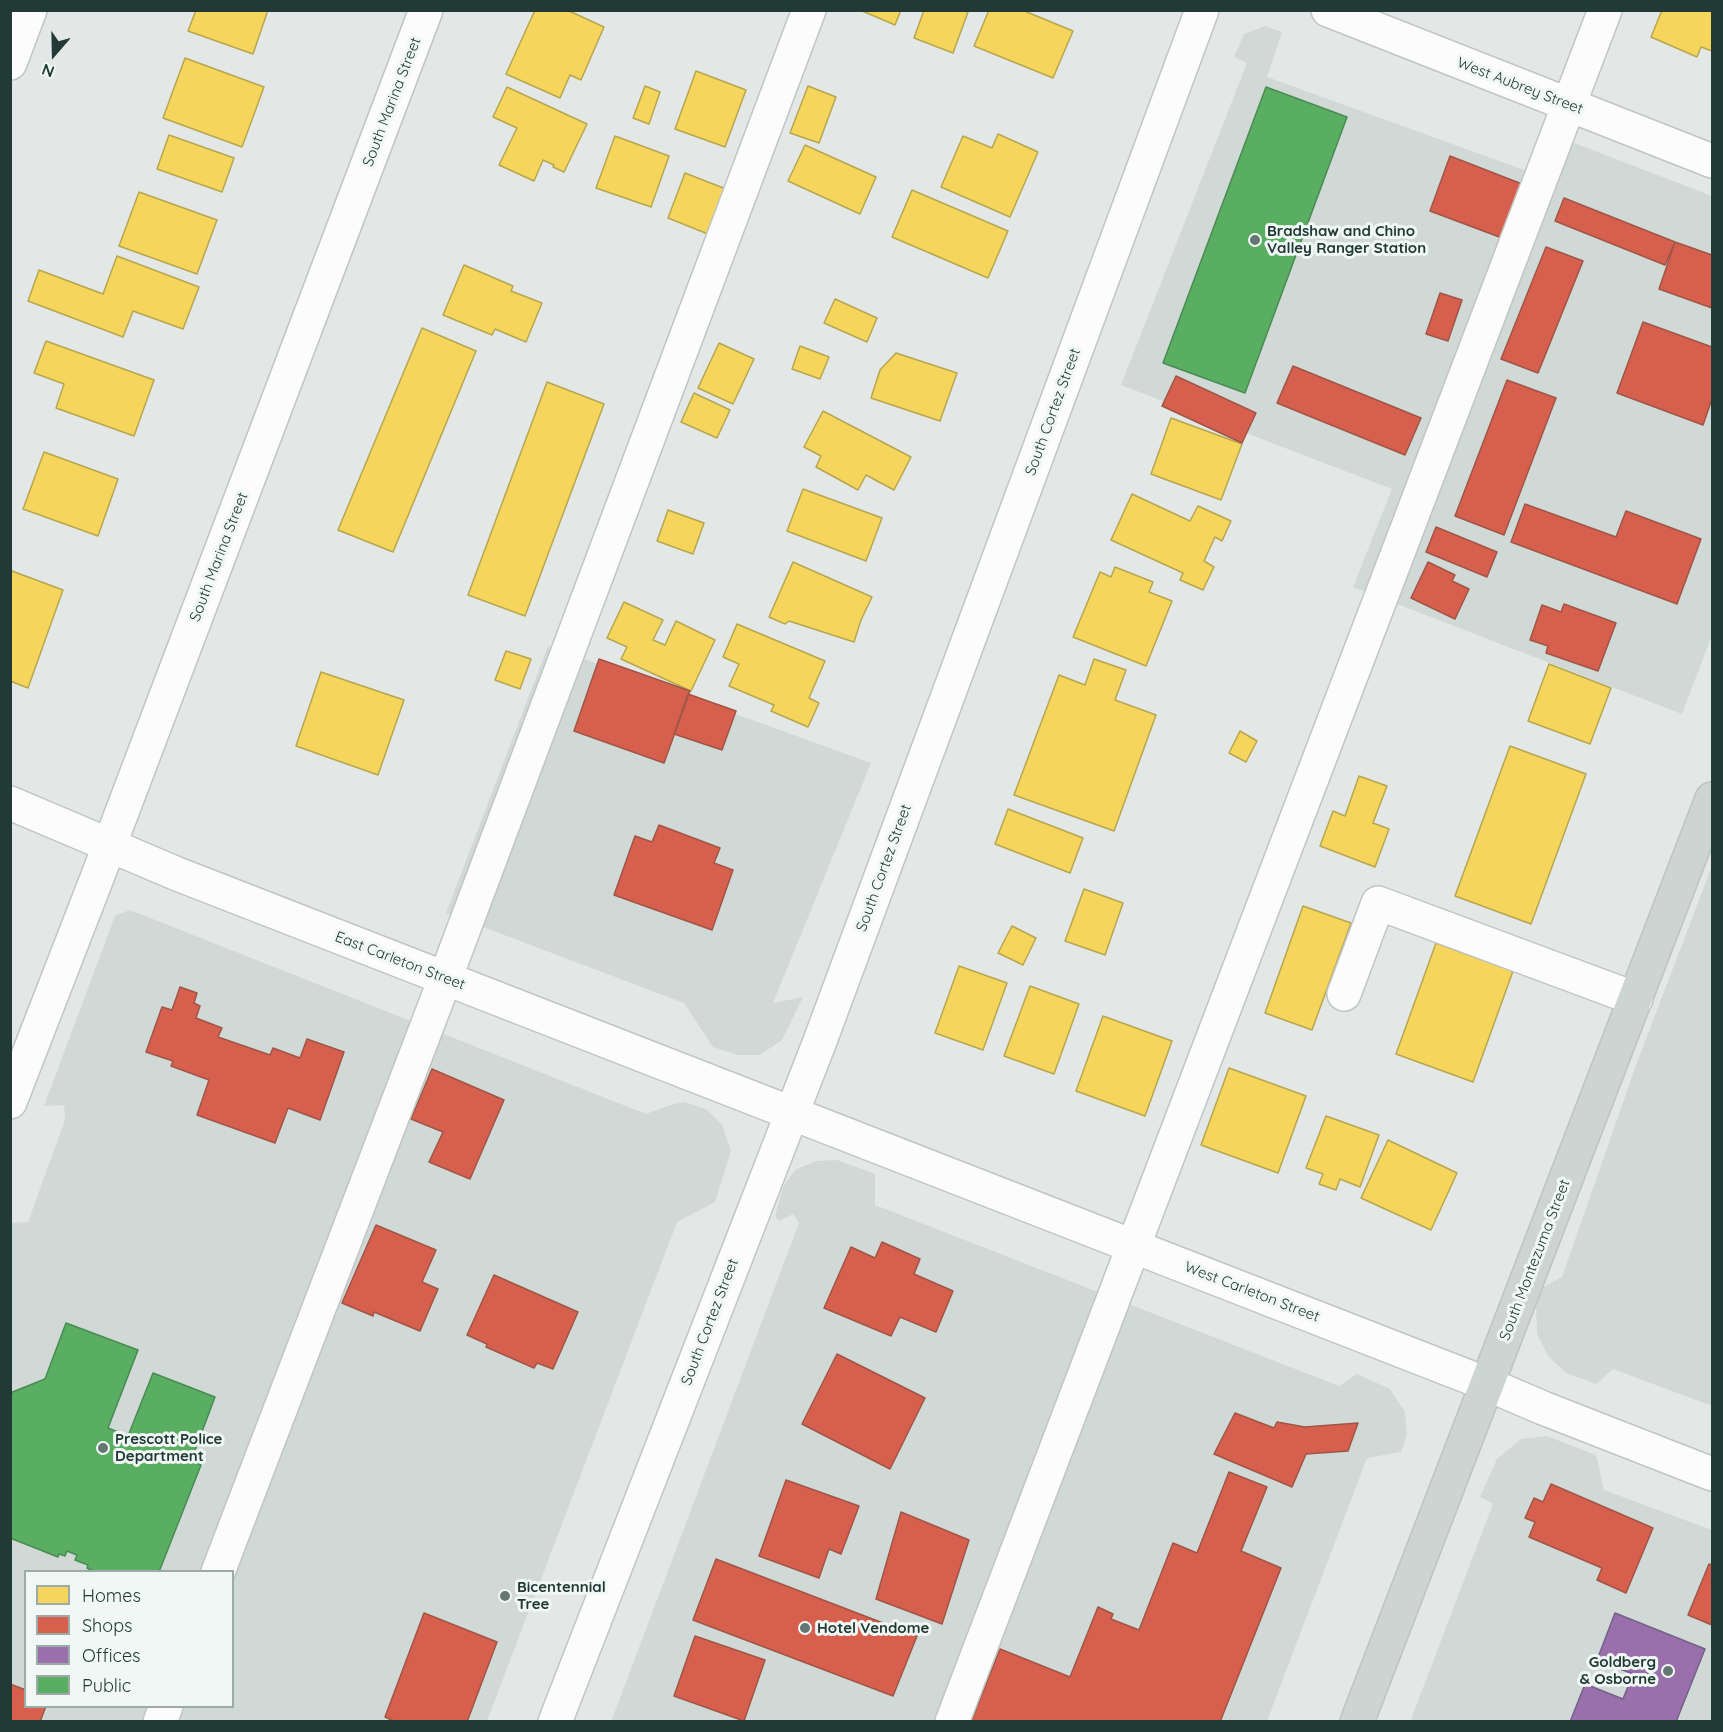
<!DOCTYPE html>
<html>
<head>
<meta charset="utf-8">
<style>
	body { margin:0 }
	#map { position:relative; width:1723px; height:1732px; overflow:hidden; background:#e3e8e6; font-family:Quicksand,sans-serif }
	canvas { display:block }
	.frame { position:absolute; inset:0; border:12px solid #213a35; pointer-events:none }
	.legend { position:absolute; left:24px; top:1570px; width:210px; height:138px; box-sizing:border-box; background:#f0f7f4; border:2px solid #9daba8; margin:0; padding:8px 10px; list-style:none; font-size:18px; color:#213a35 }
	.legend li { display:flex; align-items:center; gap:12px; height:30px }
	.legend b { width:30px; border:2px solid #9daba8 }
	.north { position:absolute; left:24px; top:24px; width:60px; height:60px; -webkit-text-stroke:4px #f0f7f4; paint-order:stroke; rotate:200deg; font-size:16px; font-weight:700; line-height:24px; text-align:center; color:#213a35 }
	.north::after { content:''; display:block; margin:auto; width:21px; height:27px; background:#213a35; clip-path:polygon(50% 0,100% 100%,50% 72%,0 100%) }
</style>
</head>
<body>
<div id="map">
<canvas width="1723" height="1732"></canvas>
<div class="frame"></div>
<ul class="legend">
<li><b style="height:16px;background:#f6d55c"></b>Homes</li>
<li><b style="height:16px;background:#d6604d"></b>Shops</li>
<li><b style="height:16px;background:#9970ab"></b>Offices</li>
<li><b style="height:16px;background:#5aae61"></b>Public</li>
</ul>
<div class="north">N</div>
</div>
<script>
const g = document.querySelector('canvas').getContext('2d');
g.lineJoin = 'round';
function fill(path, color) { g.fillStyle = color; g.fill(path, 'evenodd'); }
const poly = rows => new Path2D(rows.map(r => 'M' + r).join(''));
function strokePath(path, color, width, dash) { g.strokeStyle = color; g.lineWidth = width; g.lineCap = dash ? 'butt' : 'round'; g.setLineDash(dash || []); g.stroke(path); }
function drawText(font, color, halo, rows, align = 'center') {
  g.font = font + ' Quicksand,sans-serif'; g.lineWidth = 6; g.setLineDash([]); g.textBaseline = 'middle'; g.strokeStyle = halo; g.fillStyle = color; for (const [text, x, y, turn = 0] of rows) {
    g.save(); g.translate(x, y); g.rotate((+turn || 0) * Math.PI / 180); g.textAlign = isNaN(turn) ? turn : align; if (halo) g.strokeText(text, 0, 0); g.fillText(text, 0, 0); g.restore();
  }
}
fill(poly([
	[1265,26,1282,32,1267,77,1527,171,1543,131,1712,196,1712,635,1682,714,1353,587,1392,489,1121,385,1247,63,1234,57,1244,34],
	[548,646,871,763,773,1003,803,997,782,1040,760,1055,738,1055,713,1047,684,1003,446,913],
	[1712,866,1712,1406,1613,1369,1596,1384,1566,1373,1548,1356,1537,1334,1536,1307,1543,1287,1562,1277,1635,1068],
	[130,910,646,1114,670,1105,684,1102,706,1109,722,1125,731,1151,715,1202,677,1222,487,1721,11,1721,10,1223,28,1222,65,1120,64,1105,44,1106,115,916],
	[26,1572,232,1572,232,1706,26,1706],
	[837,1160,875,1174,875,1205,1339,1386,1357,1374,1390,1389,1405,1412,1407,1435,1401,1452,1367,1458,1267,1721,611,1722,799,1223,793,1214,779,1221,775,1216,783,1187,795,1170,816,1161],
	[1547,1436,1596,1455,1604,1490,1712,1530,1712,1721,1410,1722,1493,1504,1480,1497,1497,1459,1521,1439]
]), '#d0d9d6');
const homes = poly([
	[196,10,268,10,253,54,188,31,196,10],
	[535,10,567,10,604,27,581,80,570,75,560,98,506,74,535,10],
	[860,10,901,10,895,25,860,10],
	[924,10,964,10,968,12,953,53,914,38,924,10],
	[989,10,1022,10,1073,31,1053,78,974,46,989,10],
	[1662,10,1712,10,1712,51,1701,47,1697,57,1651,37,1662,10],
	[185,58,264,87,242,147,163,118,185,58],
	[696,71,746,90,725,147,675,129,696,71],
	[645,86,660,92,649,124,633,118,645,86],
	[808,86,836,97,819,143,790,133,808,86],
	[507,87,587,124,564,172,553,167,554,165,543,160,534,181,499,165,517,128,493,117,507,87],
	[998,134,1038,152,1010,217,941,187,963,136,992,148,998,134],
	[169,135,234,158,222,192,157,169,169,135],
	[615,136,669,156,651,207,596,188,615,136],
	[805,145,876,177,860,214,788,181,805,145],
	[685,173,731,191,713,236,668,218,685,173],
	[912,190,1008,231,988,278,892,237,912,190],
	[139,192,217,220,197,274,119,246,139,192],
	[117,256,199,287,183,329,133,311,123,337,28,301,39,270,103,294,117,256],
	[464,265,513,286,511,291,542,303,526,342,495,329,492,335,443,315,464,265],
	[835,299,877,318,867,342,824,323,835,299],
	[422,328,476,351,393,552,338,530,422,328],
	[46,341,154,380,134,436,56,408,64,384,34,373,46,341],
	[719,343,754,359,733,404,698,388,719,343],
	[800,346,829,357,820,379,792,369,800,346],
	[896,353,957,373,940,421,871,398,880,370,896,353],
	[547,382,604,404,525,616,468,595,547,382],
	[694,393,730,410,717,438,681,422,694,393],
	[823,411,911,457,894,490,866,475,858,490,816,467,821,456,804,447,823,411],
	[1171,418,1242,444,1221,500,1151,474,1171,418],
	[44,452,118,479,98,536,23,509,44,452],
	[803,489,882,518,866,561,787,531,803,489],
	[1132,494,1190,521,1198,506,1231,521,1222,541,1215,537,1204,561,1214,567,1203,590,1180,580,1183,573,1111,540,1132,494],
	[668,510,704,523,693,554,657,541,668,510],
	[793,562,872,597,861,620,854,642,789,621,785,624,769,617,793,562],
	[1115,567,1153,582,1149,592,1172,601,1146,666,1073,637,1100,572,1111,577,1115,567],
	[12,571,63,590,28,688,10,681,10,577,12,571],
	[624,602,663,620,653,640,665,645,676,621,715,640,691,691,621,659,627,647,607,638,624,602],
	[737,624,825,661,809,698,819,703,808,727,771,711,774,705,729,686,739,664,723,657,737,624],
	[506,651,531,659,520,689,495,680,506,651],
	[1094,659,1126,670,1115,700,1156,715,1114,831,1014,795,1059,675,1085,685,1094,659],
	[1549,664,1611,688,1590,744,1528,721,1549,664],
	[321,672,404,700,378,775,296,746,321,672],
	[1240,731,1257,741,1246,762,1229,753,1240,731],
	[1510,746,1586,774,1531,924,1455,896,1510,746],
	[1359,776,1387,786,1373,823,1389,829,1375,867,1320,846,1333,811,1345,816,1359,776],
	[1008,809,1083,838,1070,873,995,844,1008,809],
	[1084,889,1123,903,1105,955,1065,941,1084,889],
	[1303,906,1351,923,1312,1030,1265,1013,1303,906],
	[1012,926,1036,938,1023,965,998,953,1012,926],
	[1436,943,1513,971,1473,1082,1396,1054,1436,943],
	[959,966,1007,983,983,1050,935,1033,959,966],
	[1030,986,1079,1004,1054,1074,1004,1056,1030,986],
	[1103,1016,1172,1041,1145,1116,1076,1091,1103,1016],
	[1229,1068,1306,1096,1278,1173,1201,1145,1229,1068],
	[1326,1116,1379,1135,1360,1187,1340,1179,1336,1190,1319,1184,1323,1174,1306,1168,1326,1116],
	[1388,1140,1457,1173,1431,1230,1361,1198,1388,1140]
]);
fill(homes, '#f6d55c');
strokePath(homes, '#b6a650', 1.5);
const shops = poly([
	[1450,156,1522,184,1502,238,1430,211,1450,156],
	[1564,198,1675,242,1665,265,1555,221,1564,198],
	[1675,242,1712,255,1712,308,1659,289,1675,242],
	[1546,247,1583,261,1538,373,1501,359,1546,247],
	[1440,293,1462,300,1448,341,1426,334,1440,293],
	[1643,322,1712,347,1712,399,1703,425,1617,393,1643,322],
	[1293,366,1421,418,1405,455,1277,403,1293,366],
	[1176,376,1256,413,1242,443,1162,406,1176,376],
	[1507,380,1556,398,1504,535,1455,516,1507,380],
	[1525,504,1616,537,1626,511,1701,539,1677,604,1511,542,1525,504],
	[1436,527,1497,552,1487,577,1426,552,1436,527],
	[1428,562,1455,575,1452,581,1469,589,1455,619,1411,598,1428,562],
	[1564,604,1616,623,1598,671,1546,653,1548,646,1530,640,1542,605,1561,612,1564,604],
	[599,659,690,691,664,763,574,731,599,659],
	[688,694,736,711,722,750,674,734,688,694],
	[659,825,720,848,714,863,733,870,712,930,614,895,635,836,652,842,659,825],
	[180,987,197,993,194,1003,200,1006,196,1018,222,1028,218,1037,270,1055,273,1048,300,1058,307,1039,344,1052,320,1120,288,1108,275,1143,197,1115,209,1080,171,1066,173,1061,146,1052,162,1007,172,1010,180,987],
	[432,1069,504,1100,470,1179,429,1162,443,1132,411,1119,432,1069],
	[376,1225,436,1250,422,1282,438,1289,420,1331,374,1312,373,1316,342,1303,376,1225],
	[882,1242,920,1259,914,1274,953,1291,936,1332,900,1317,891,1336,824,1308,851,1247,875,1258,882,1242],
	[494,1275,578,1312,553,1369,537,1363,534,1368,486,1347,487,1344,467,1335,494,1275],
	[837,1354,925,1398,890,1469,802,1424,837,1354],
	[1235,1413,1274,1428,1277,1422,1305,1427,1358,1423,1348,1451,1306,1454,1292,1487,1214,1454,1235,1413],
	[1229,1472,1267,1487,1241,1551,1281,1568,1220,1722,971,1722,1000,1649,1070,1677,1098,1607,1113,1614,1111,1619,1139,1630,1173,1543,1197,1553,1229,1472],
	[786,1480,859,1506,841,1554,829,1549,819,1578,759,1556,786,1480],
	[1551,1484,1653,1528,1626,1593,1597,1580,1602,1568,1529,1537,1535,1522,1525,1518,1534,1498,1543,1502,1551,1484],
	[901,1512,969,1540,942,1624,876,1599,901,1512],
	[716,1559,917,1636,893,1696,693,1620,716,1559],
	[1709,1564,1712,1565,1712,1625,1688,1615,1709,1564],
	[424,1613,497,1642,467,1722,396,1722,385,1717,424,1613],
	[695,1636,765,1660,744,1721,674,1696,695,1636],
	[10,1684,26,1690,26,1706,46,1706,40,1722,10,1722,10,1684]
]);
fill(shops, '#d6604d');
strokePath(shops, '#a05546', 1.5);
const offices = poly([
	[1615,1613,1705,1649,1676,1722,1570,1722,1585,1684,1623,1699,1633,1674,1597,1660,1615,1613]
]);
fill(offices, '#9970ab');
strokePath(offices, '#756088', 1.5);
const public = poly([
	[1266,87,1347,117,1245,393,1163,363,1266,87],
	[66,1323,138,1350,108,1428,128,1436,153,1373,215,1397,191,1461,201,1465,159,1572,95,1572,87,1568,88,1565,75,1560,77,1555,67,1551,65,1556,59,1554,58,1557,10,1538,10,1393,45,1379,66,1323]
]);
fill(public, '#5aae61');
strokePath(public, '#498b54', 1.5);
const minor = poly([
	[1328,10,1712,161],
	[10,63,30,10],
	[10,803,175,873,1487,1384,1543,1408,1712,1474],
	[1344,994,1378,903,1636,999],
	[10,1102,97,878,426,10],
	[218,1572,445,979,809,10],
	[160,1722,166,1706],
	[555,1722,820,1041,1202,10],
	[952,1722,1605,10]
]);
const major = poly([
	[1357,1722,1712,799]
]);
strokePath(minor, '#c0c5c3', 36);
strokePath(major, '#bcc4c2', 36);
strokePath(minor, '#fbfcfb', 33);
strokePath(major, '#cdd5d2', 33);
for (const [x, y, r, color] of [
	[1255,240,6,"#657773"],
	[103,1448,6,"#657773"],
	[505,1596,6,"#657773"],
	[805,1628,6,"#657773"],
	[1668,1671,6,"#657773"]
]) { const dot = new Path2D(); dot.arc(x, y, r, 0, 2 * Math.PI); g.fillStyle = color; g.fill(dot); strokePath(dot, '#f0f7f4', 2); }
drawText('15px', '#213a35', '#f0f7f4', [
	["West Aubrey Street",1520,86,21],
	["South Marina Street",392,102,-69],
	["South Cortez Street",1053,412,-70],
	["South Marina Street",219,557,-69],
	["South Cortez Street",884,868,-70],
	["East Carleton Street",400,961,21],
	["South Montezuma Street",1535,1260,-69],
	["West Carleton Street",1252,1292,21],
	["South Cortez Street",710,1322,-69]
]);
drawText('bold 15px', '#213a35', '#f0f7f4', [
	["Bradshaw and Chino",1267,231],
	["Valley Ranger Station",1267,248],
	["Prescott Police",115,1439],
	["Department",115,1456],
	["Bicentennial",517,1587],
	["Tree",517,1604],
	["Hotel Vendome",817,1628],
	["Goldberg",1656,1662,"right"],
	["& Osborne",1656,1679,"right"]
], 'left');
</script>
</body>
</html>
